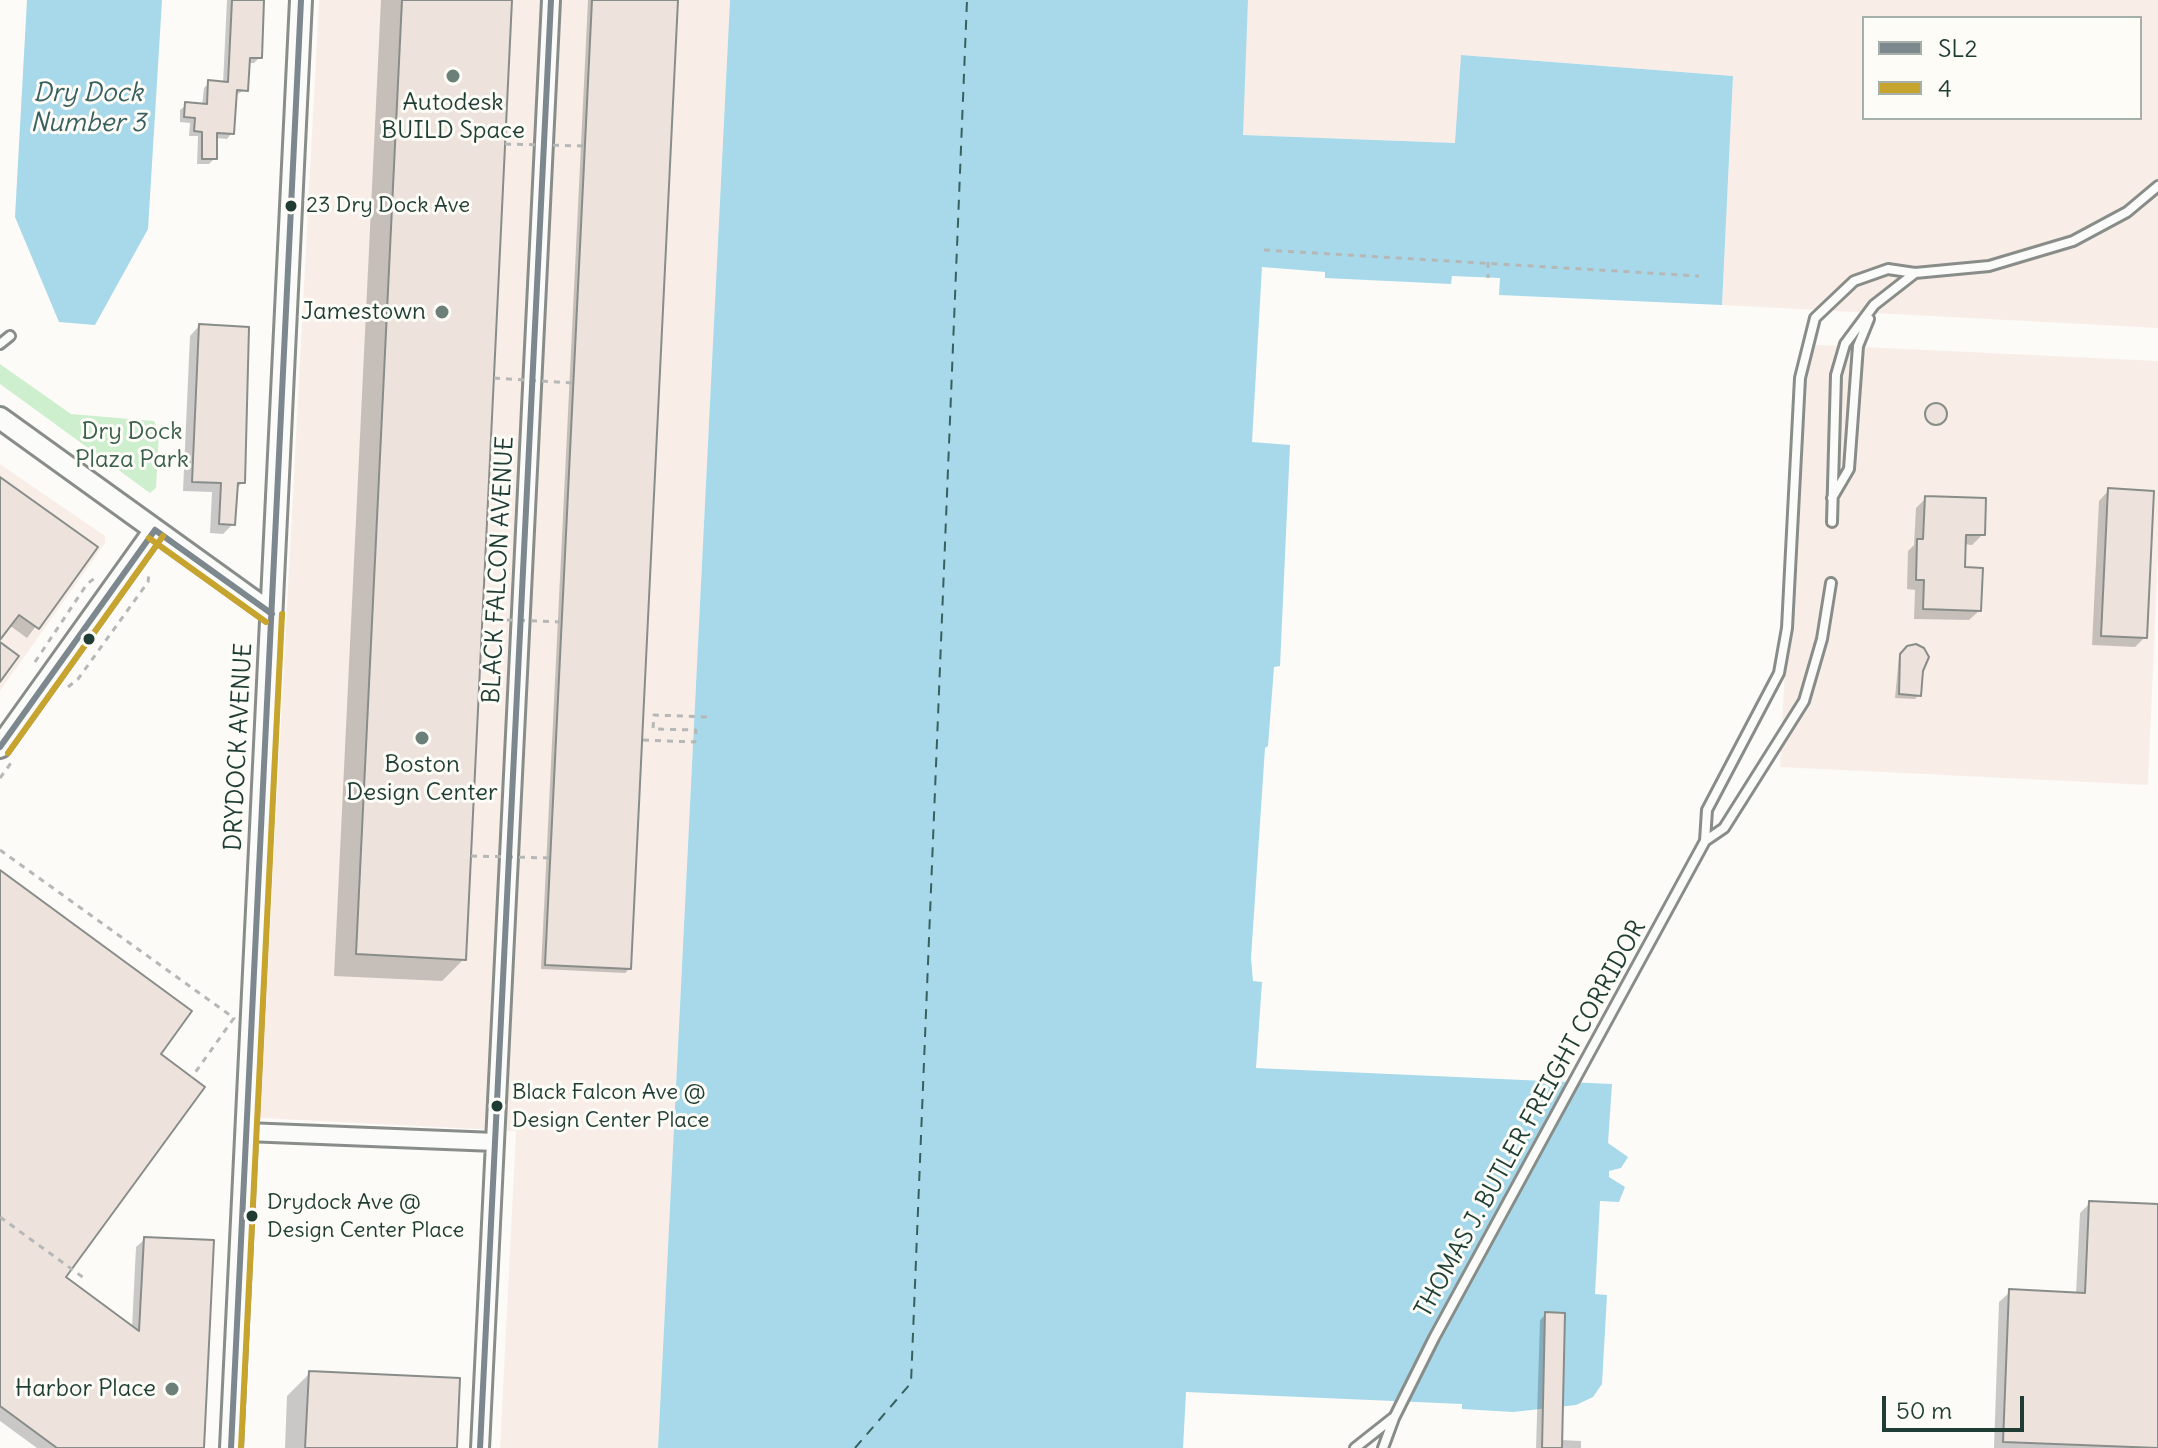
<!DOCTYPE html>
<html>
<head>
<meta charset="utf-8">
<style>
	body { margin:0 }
	#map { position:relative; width:2158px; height:1448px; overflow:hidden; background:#fcfbf8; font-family:Delius,sans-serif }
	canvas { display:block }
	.legend { position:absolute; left:1862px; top:16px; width:280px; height:104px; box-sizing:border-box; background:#fdfcf7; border:2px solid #a4b0a9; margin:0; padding:10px 14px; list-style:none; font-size:24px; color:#1f3d34 }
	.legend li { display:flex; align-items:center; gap:16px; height:40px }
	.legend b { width:40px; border:2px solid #a4b0a9 }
	.scale { position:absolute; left:1882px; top:1396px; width:142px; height:36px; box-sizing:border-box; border:4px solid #1f3d34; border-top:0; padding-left:10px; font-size:24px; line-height:28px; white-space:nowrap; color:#1f3d34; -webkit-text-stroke:6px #fdfcf7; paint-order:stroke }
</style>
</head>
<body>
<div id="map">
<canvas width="2158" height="1448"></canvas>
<ul class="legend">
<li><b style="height:10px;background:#7c878e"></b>SL2</li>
<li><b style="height:10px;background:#c7a42e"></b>4</li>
</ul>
<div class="scale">50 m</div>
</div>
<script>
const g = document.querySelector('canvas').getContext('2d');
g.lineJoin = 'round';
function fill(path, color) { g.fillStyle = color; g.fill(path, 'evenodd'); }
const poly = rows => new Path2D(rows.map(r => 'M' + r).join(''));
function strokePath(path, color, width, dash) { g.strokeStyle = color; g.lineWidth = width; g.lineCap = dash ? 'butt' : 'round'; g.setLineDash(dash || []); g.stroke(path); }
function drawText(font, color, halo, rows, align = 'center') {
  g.font = font + ' Delius,sans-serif'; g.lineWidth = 6; g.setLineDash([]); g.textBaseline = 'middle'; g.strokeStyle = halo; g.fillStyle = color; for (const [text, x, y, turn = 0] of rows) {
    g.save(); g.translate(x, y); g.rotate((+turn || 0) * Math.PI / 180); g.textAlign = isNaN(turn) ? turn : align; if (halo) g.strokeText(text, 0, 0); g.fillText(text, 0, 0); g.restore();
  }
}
fill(poly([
	[319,0,730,0,658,1448,500,1448,516,1131,260,1118],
	[1248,0,2158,0,2158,328,1722,305,1733,76,1461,55,1456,143,1242,135],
	[1864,18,2140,18,2140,118,1864,118],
	[1801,344,2158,361,2158,555,2148,785,1780,767],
	[0,464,105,536,105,543,0,691]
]), '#f8eee7');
fill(poly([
	[0,364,71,414,154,421,159,431,156,488,150,493,0,384]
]), '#ceefce');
fill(poly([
	[27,0,162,0,148,229,95,325,59,322,15,217],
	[730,0,1248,0,1243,135,1455,143,1461,55,1733,76,1722,305,1499,295,1500,278,1452,276,1451,284,1325,278,1325,272,1262,267,1252,442,1290,445,1280,666,1274,667,1268,746,1265,748,1251,958,1253,981,1262,982,1256,1068,1612,1084,1608,1143,1628,1157,1621,1168,1609,1171,1609,1177,1625,1187,1619,1202,1600,1201,1595,1294,1607,1295,1602,1384,1593,1397,1576,1405,1513,1412,1462,1409,1462,1404,1186,1392,1183,1448,658,1448]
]), '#a7d9ea');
fill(poly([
	[227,0,262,0,260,57,254,63,248,63,246,90,235,95,232,133,227,139,215,138,215,158,209,164,197,164,198,136,189,136,190,123,180,122,180,110,186,105,202,106,204,88,209,83,223,84],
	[381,0,511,0,464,959,442,981,334,976],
	[588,0,676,0,630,968,625,973,541,969],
	[199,326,243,482,235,490,233,524,223,534,210,533,212,492,183,491,190,336],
	'1926 415a9 9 0 1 1 18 0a9 9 0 1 1-18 0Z',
	[0,479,95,548,27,638,9,625,0,637],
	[2109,490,2145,637,2135,647,2092,645,2099,501],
	[1926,498,1983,534,1972,545,1964,544,1963,569,1980,610,1969,620,1914,619,1915,590,1907,589,1908,551,1914,545,1916,508],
	[1904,651,1926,657,1919,695,1915,699,1895,698,1899,656],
	[0,872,158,1055,63,1277,132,1328,136,1247,145,1239,202,1448,37,1448,0,1421],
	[2090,1203,2158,1206,2158,1448,1994,1448,1999,1302,2010,1292,2076,1294,2080,1213],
	[1546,1314,1561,1440,1581,1441,1581,1448,1536,1448,1540,1320],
	[310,1373,455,1448,285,1448,287,1396]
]), '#0003');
strokePath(poly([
	[855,1448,911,1383,967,0]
]), '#386060', 2, [10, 8]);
const building = poly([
	[232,0,264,0,262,58,250,58,248,91,237,90,234,134,217,133,217,159,202,159,202,132,194,131,195,118,184,117,185,102,207,104,208,80,228,82,232,0],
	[402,0,512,0,466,960,356,954,402,0],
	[592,0,678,0,631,969,545,965,592,0],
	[199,324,249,327,245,483,238,483,235,525,219,524,221,483,192,482,199,324],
	'1925 414a11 11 0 1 1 22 0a11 11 0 1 1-22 0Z',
	[0,477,98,547,39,629,19,615,0,640,0,477],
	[2108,488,2154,491,2147,638,2101,636,2108,488],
	[1925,496,1986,498,1985,535,1966,535,1965,567,1983,568,1981,611,1923,609,1924,580,1916,580,1917,539,1923,539,1925,496],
	[0,642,19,656,0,682,0,642],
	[1916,644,1924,648,1929,657,1923,671,1921,696,1899,694,1900,654,1907,646,1916,644],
	[0,870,192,1011,161,1054,205,1087,66,1277,139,1331,144,1237,214,1240,204,1448,57,1448,0,1406,0,870],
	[2089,1201,2158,1204,2158,1448,2003,1442,2009,1289,2085,1293,2089,1201],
	[1545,1312,1565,1313,1562,1448,1542,1448,1545,1312],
	[309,1371,460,1378,457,1448,305,1448,309,1371]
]);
fill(building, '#ede2dc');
strokePath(building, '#888d8a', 2);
const service = poly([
	[0,344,10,336],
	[1832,498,1849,469,1858,346,1869,319],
	[1832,522,1836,375,1845,344,1874,305,1915,273],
	[1705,841,1724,828,1804,701,1822,639,1831,583],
	[1355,1448,1393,1418],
	[1383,1448,1394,1418,1434,1338,1705,841,1707,810,1779,673,1787,628,1800,378,1815,318,1854,281,1888,269,1915,273,1989,266,2073,241,2127,212,2158,186]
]);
const minor = poly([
	[246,1132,495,1142],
	[480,1448,551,0]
]);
const tertiary = poly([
	[0,418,272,614],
	[0,747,155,530],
	[231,1448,301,0]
]);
strokePath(service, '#888d8a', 14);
strokePath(minor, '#888d8a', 22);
strokePath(tertiary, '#888d8a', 26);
strokePath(poly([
	[1264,250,1699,276],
	[1488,262,1488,278],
	[35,662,87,584,95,578],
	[68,687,78,679,148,582,149,574],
	[643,740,695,742,696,730,653,729,654,715,709,717],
	[0,778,11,763],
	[0,850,234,1018,192,1077],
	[0,1217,84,1278]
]), '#b5b8b6', 3, [6, 6]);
strokePath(service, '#fbfbf9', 8);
strokePath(minor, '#fbfbf9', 16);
strokePath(tertiary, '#fbfbf9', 20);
strokePath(poly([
	[505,144,585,146],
	[494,378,573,383],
	[483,619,562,622],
	[471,856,550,858]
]), '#b5b8b6', 3, [6, 6]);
strokePath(poly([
	[155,530,272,614],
	[0,747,155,530],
	[231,1448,301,0],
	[480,1448,551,0]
]), '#7c878e', 6);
strokePath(poly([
	[149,538,266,622],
	[8,753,163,536],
	[241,1448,282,614]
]), '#c7a42e', 6);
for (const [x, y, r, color] of [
	[453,76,8,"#6c8079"],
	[291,206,7,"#1f3d34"],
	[442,312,8,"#6c8079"],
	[89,639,7,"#1f3d34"],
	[422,738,8,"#6c8079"],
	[497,1106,7,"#1f3d34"],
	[252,1216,7,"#1f3d34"],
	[172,1389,8,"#6c8079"]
]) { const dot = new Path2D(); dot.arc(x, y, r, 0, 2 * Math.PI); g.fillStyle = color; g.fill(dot); strokePath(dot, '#fdfcf7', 3); }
drawText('22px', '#1f3d34', '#fdfcf7', [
	["23 Dry Dock Ave",306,206],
	["Black Falcon Ave @",512,1093],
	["Design Center Place",512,1121],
	["Drydock Ave @",267,1203],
	["Design Center Place",267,1231]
], 'left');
drawText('24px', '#1f3d34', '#fdfcf7', [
	["Autodesk",453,103],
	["BUILD Space",453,131],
	["Jamestown",426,312,"right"],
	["Boston",422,765],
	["Design Center",422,793],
	["Harbor Place",156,1389,"right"]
]);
drawText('24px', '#3a5f4c', '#fdfcf7', [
	["Dry Dock",132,432],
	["Plaza Park",132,460]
]);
drawText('24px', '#1f3d34', '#fdfcf7', [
	["BLACK FALCON AVENUE",499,570,-87],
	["DRYDOCK AVENUE",239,747,-87],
	["THOMAS J. BUTLER FREIGHT CORRIDOR",1531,1119,-61]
]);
drawText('italic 26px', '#386060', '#fdfcf7', [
	["Dry Dock",88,94],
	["Number 3",88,124]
]);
</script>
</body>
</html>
